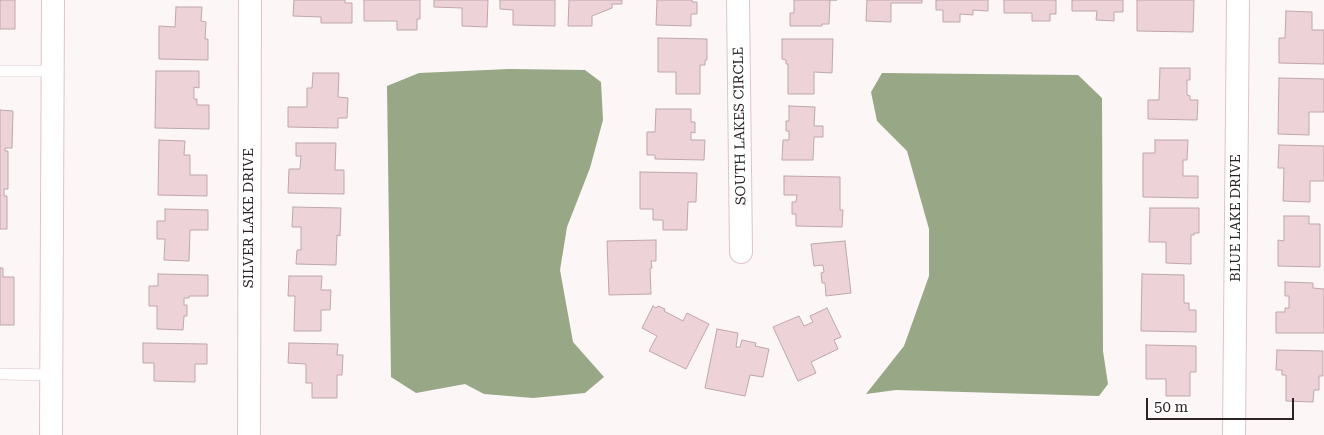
<!DOCTYPE html>
<html>
<head>
<meta charset="utf-8">
<style>
	body { margin:0 }
	#map { position:relative; width:1324px; height:435px; overflow:hidden; background:#fcf6f7; font-family:"Roboto Serif",serif }
	canvas { display:block }
	.scale { position:absolute; left:1146px; top:398px; width:148px; height:22px; box-sizing:border-box; border:2px solid #2d2325; border-top:0; padding-left:6px; font-size:15px; line-height:18px; white-space:nowrap; color:#2d2325; -webkit-text-stroke:4px #fff; paint-order:stroke }
</style>
</head>
<body>
<div id="map">
<canvas width="1324" height="435"></canvas>
<div class="scale">50 m</div>
</div>
<script>
const g = document.querySelector('canvas').getContext('2d');
g.lineJoin = 'round';
function fill(path, color) { g.fillStyle = color; g.fill(path, 'evenodd'); }
const poly = rows => new Path2D(rows.map(r => 'M' + r).join(''));
function strokePath(path, color, width, dash) { g.strokeStyle = color; g.lineWidth = width; g.lineCap = dash ? 'butt' : 'round'; g.setLineDash(dash || []); g.stroke(path); }
function drawText(font, color, halo, rows, align = 'center') {
  g.font = font + ' "Roboto Serif",serif'; g.lineWidth = 4.5; g.setLineDash([]); g.textBaseline = 'middle'; g.strokeStyle = halo; g.fillStyle = color; for (const [text, x, y, turn = 0] of rows) {
    g.save(); g.translate(x, y); g.rotate((+turn || 0) * Math.PI / 180); g.textAlign = isNaN(turn) ? turn : align; if (halo) g.strokeText(text, 0, 0); g.fillText(text, 0, 0); g.restore();
  }
}
fill(poly([
	[509,69,585,70,601,82,603,120,590,168,567,227,560,270,573,342,604,377,585,393,533,398,484,394,465,384,416,393,391,377,387,86,419,73],
	[882,73,1078,75,1102,98,1103,351,1108,384,1099,396,896,390,866,394,904,346,929,276,929,229,907,151,877,121,871,92]
]), '#98a786');
const building = poly([
	[0,0,15,0,15,29,0,29,0,0],
	[294,0,345,0,345,3,352,3,352,23,321,23,321,17,293,16,294,0],
	[364,0,420,0,420,19,417,19,417,30,397,30,397,21,364,21,364,0],
	[434,0,488,0,487,27,462,26,462,8,434,7,434,0],
	[500,0,555,0,555,26,513,25,513,10,500,9,500,0],
	[569,0,622,0,622,4,612,4,612,8,592,16,592,26,568,26,569,0],
	[657,0,692,0,692,2,697,2,697,14,691,14,691,26,656,25,657,0],
	[794,0,837,0,830,0,829,24,822,24,822,26,790,26,790,13,794,13,794,0],
	[867,0,922,0,922,3,891,3,891,22,866,21,867,0],
	[936,0,988,0,988,11,973,10,973,15,960,14,960,22,943,22,943,10,936,10,936,0],
	[1004,0,1056,0,1056,14,1050,14,1050,21,1032,21,1032,13,1004,13,1004,0],
	[1072,0,1123,0,1123,12,1114,12,1114,21,1096,20,1097,11,1072,11,1072,0],
	[1137,0,1194,0,1193,32,1137,31,1137,0],
	[176,7,202,7,201,21,206,22,205,39,208,39,208,60,159,59,159,26,175,27,176,7],
	[1286,11,1312,12,1312,30,1324,30,1324,64,1279,63,1279,38,1285,38,1286,11],
	[658,38,707,39,707,60,705,60,705,65,700,65,700,94,676,94,676,72,658,72,658,38],
	[782,39,833,39,832,73,814,72,814,94,788,94,788,64,786,64,786,60,782,59,782,39],
	[1160,68,1190,68,1190,80,1187,80,1187,95,1190,96,1190,100,1198,100,1197,120,1148,119,1148,100,1159,100,1160,68],
	[156,71,199,71,199,88,194,87,194,99,197,99,197,105,209,105,209,129,155,128,156,71],
	[313,73,339,73,338,97,348,98,347,118,338,118,338,128,288,127,288,107,307,107,307,88,312,88,313,73],
	[1279,78,1324,79,1324,112,1309,112,1309,135,1278,134,1279,78],
	[789,106,815,107,814,126,823,126,823,137,814,137,813,160,782,160,783,140,789,140,789,131,786,131,786,121,789,121,789,106],
	[656,109,691,109,691,122,695,122,695,133,691,132,691,140,705,140,704,160,655,159,655,155,647,155,647,132,655,132,656,109],
	[0,110,13,111,12,148,5,148,5,151,8,151,8,189,4,189,4,196,7,196,7,229,0,229,0,110],
	[159,140,185,141,184,155,190,155,190,175,207,175,207,196,158,195,159,140],
	[1155,140,1188,140,1187,160,1183,160,1183,176,1198,176,1198,198,1143,197,1143,153,1155,153,1155,140],
	[296,143,336,143,335,170,344,170,344,194,288,193,289,169,300,169,301,156,296,156,296,143],
	[1279,145,1324,146,1324,181,1310,181,1310,202,1283,201,1284,168,1278,168,1279,145],
	[640,172,697,173,696,202,688,202,687,230,663,230,663,220,653,220,653,209,640,209,640,172],
	[784,176,840,177,840,210,843,210,842,227,796,226,796,214,792,214,792,202,796,202,797,195,784,195,784,176],
	[293,207,341,208,340,236,337,235,336,265,296,264,297,250,301,250,301,227,292,227,293,207],
	[1150,208,1199,208,1199,233,1194,233,1194,235,1191,235,1191,264,1166,263,1166,242,1149,242,1150,208],
	[165,209,208,210,208,230,190,230,189,261,164,260,165,239,157,239,157,221,165,221,165,209],
	[1284,216,1309,216,1309,224,1320,224,1320,267,1278,266,1278,240,1284,241,1284,216],
	[656,240,656,261,651,261,652,268,650,268,651,294,609,295,607,241,656,240],
	[845,241,851,293,826,296,825,283,822,283,821,273,824,272,823,265,814,266,811,244,845,241],
	[0,268,3,268,3,277,14,277,14,325,0,325,0,268],
	[158,274,208,275,208,296,189,296,189,298,184,298,184,305,187,305,187,316,184,316,183,330,157,329,157,306,149,306,149,286,158,286,158,274],
	[1142,274,1184,275,1184,303,1189,303,1189,310,1196,310,1196,332,1141,331,1142,274],
	[289,276,322,276,321,290,331,290,330,310,321,310,321,331,294,331,295,296,288,296,289,276],
	[1285,282,1313,283,1313,288,1324,289,1324,333,1276,333,1276,312,1285,312,1285,308,1289,308,1289,296,1285,296,1285,282],
	[653,306,656,308,658,306,665,309,664,311,683,321,687,313,709,324,686,369,649,351,657,336,642,328,653,306],
	[827,308,841,337,834,340,838,349,811,362,816,373,798,381,773,327,799,316,804,326,813,322,810,316,827,308],
	[717,329,738,333,736,347,740,347,742,340,756,343,755,346,769,349,763,377,750,375,745,396,705,388,717,329],
	[143,343,207,344,207,364,195,364,195,382,154,381,154,363,143,363,143,343],
	[289,343,338,344,337,355,343,355,342,375,337,375,337,398,312,398,312,383,306,383,306,364,288,363,289,343],
	[1146,345,1196,346,1196,372,1190,372,1190,396,1166,396,1166,379,1146,379,1146,345],
	[1277,350,1323,351,1323,376,1319,376,1319,390,1314,390,1313,402,1286,401,1286,375,1282,375,1282,370,1276,370,1277,350]
]);
fill(building, '#edd3d8');
strokePath(building, '#bfa6ab', 1);
const service = poly([
	[0,71,53,71],
	[0,374,52,375]
]);
const minor = poly([
	[738,0,741,252],
	[51,435,53,0],
	[249,435,250,0],
	[1234,435,1238,0]
]);
strokePath(service, '#dec4c9', 12);
strokePath(minor, '#dec4c9', 24);
strokePath(service, '#fff', 11);
strokePath(minor, '#fff', 22);
drawText('14px', '#2d2325', '#fff', [
	["SOUTH LAKES CIRCLE",740,126,-91],
	["SILVER LAKE DRIVE",249,218,-90],
	["BLUE LAKE DRIVE",1236,218,-90]
]);
</script>
</body>
</html>
